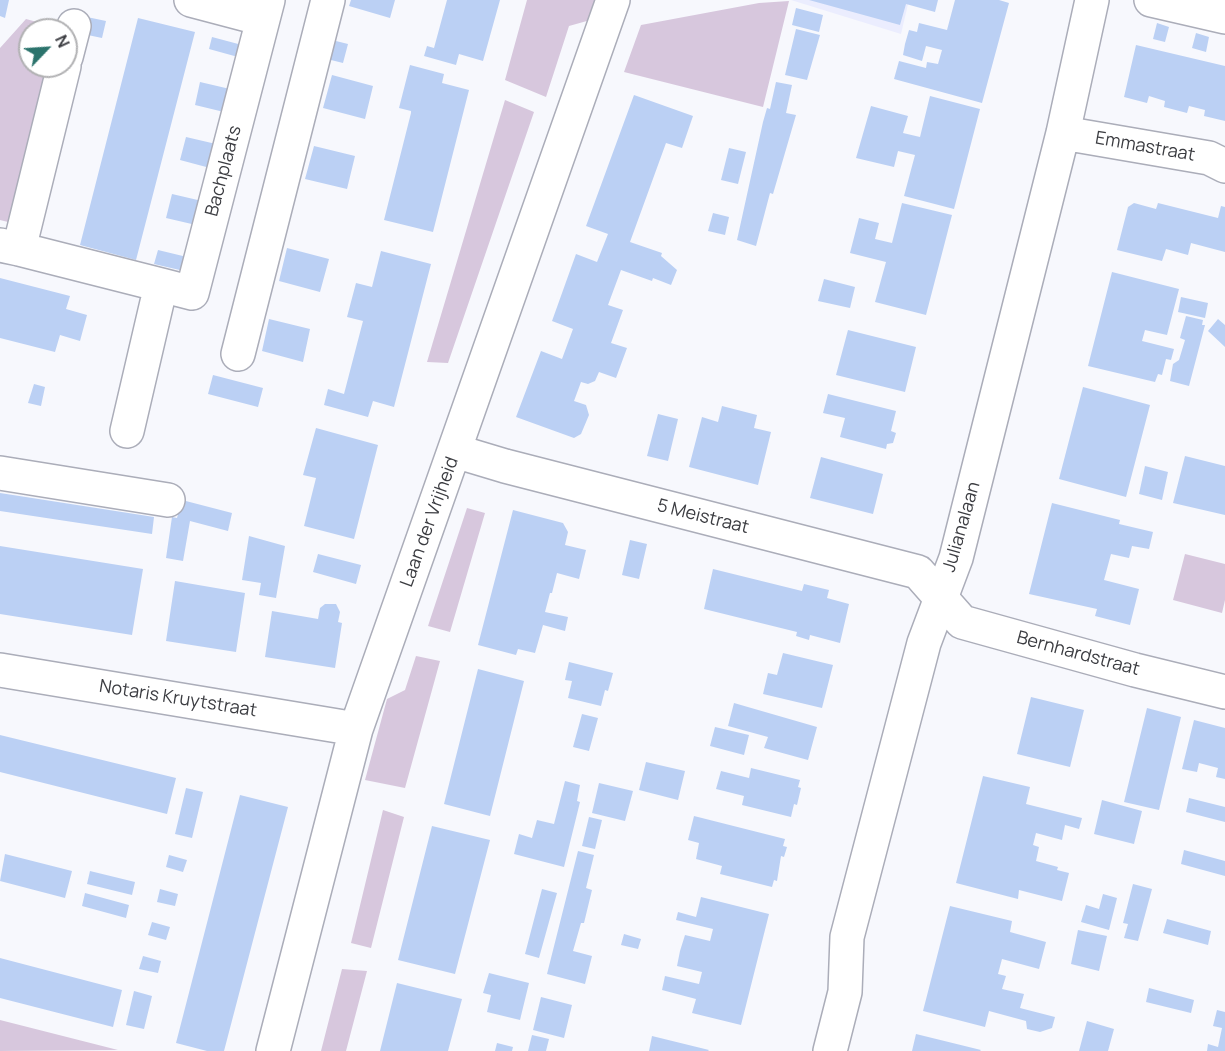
<!DOCTYPE html>
<html>
<head>
<meta charset="utf-8">
<style>
	body { margin:0 }
	#map { position:relative; width:1225px; height:1051px; overflow:hidden; background:#f7f8fd; font-family:Manrope,sans-serif }
	canvas { display:block }
	.north { position:absolute; left:18px; top:18px; width:60px; height:60px; box-sizing:border-box; background:#fff; border:2px solid #b1b1b3; border-radius:50%; rotate:65deg; font-size:16px; font-weight:700; line-height:24px; text-align:center; color:#3b3c41 }
	.north::after { content:''; display:block; margin:auto; width:21px; height:27px; background:#2b736c; clip-path:polygon(50% 0,100% 100%,50% 72%,0 100%) }
</style>
</head>
<body>
<div id="map">
<canvas width="1225" height="1051"></canvas>
<div class="north">N</div>
</div>
<script>
const g = document.querySelector('canvas').getContext('2d');
g.lineJoin = 'round';
function fill(path, color) { g.fillStyle = color; g.fill(path, 'evenodd'); }
const poly = rows => new Path2D(rows.map(r => 'M' + r).join(''));
function strokePath(path, color, width, dash) { g.strokeStyle = color; g.lineWidth = width; g.lineCap = dash ? 'butt' : 'round'; g.setLineDash(dash || []); g.stroke(path); }
function drawText(font, color, halo, rows, align = 'center') {
  g.font = font + ' Manrope,sans-serif'; g.lineWidth = 4.5; g.setLineDash([]); g.textBaseline = 'middle'; g.strokeStyle = halo; g.fillStyle = color; for (const [text, x, y, turn = 0] of rows) {
    g.save(); g.translate(x, y); g.rotate((+turn || 0) * Math.PI / 180); g.textAlign = isNaN(turn) ? turn : align; if (halo) g.strokeText(text, 0, 0); g.fillText(text, 0, 0); g.restore();
  }
}
fill(poly([
	[791,0,909,0,901,34]
]), '#ebedfe');
fill(poly([
	[527,0,598,0,594,19,569,26,546,97,505,80],
	[789,1,763,107,624,72,641,25,759,3],
	[26,19,66,30,30,30,30,66,57,66,20,225,0,220,0,48],
	[505,100,534,112,448,363,427,362],
	[467,508,485,513,450,632,428,626],
	[1185,554,1225,564,1225,600,1222,613,1173,600],
	[416,656,440,661,405,788,365,780,387,699,405,690],
	[383,810,404,817,371,948,351,943],
	[342,969,367,971,346,1051,321,1051],
	[0,1020,118,1050,0,1051]
]), '#d7c7dd');
fill(poly([
	[0,0,9,0,5,18,0,16],
	[351,0,395,0,390,18,349,6],
	[447,0,500,0,483,61,459,54,456,65,424,56,427,46,434,48],
	[809,0,938,0,935,12,906,4,900,25],
	[955,0,999,0,1009,3,982,103,894,79,899,61,926,68,927,62,938,64,942,50,926,46,922,61,903,55,905,44,909,30,917,32,919,23,947,30],
	[796,8,823,15,819,32,792,25],
	[87,17,106,21,102,38,83,34],
	[138,18,195,32,136,260,80,245],
	[1157,23,1169,27,1165,42,1153,39],
	[796,29,820,35,807,80,785,75],
	[1196,33,1209,37,1206,52,1192,48],
	[212,37,242,45,238,57,209,49],
	[332,40,348,44,343,63,327,59],
	[1136,45,1225,66,1225,121,1204,116,1205,110,1189,106,1187,113,1164,107,1165,101,1149,96,1147,103,1124,97],
	[410,65,444,74,442,83,469,90,433,232,384,220,411,113,411,111,399,108],
	[332,75,373,86,365,119,323,108],
	[200,82,230,89,224,112,195,105],
	[776,82,792,85,786,113,796,115,773,194,770,193,756,246,737,240,763,122,767,108,770,109],
	[634,95,693,116,682,148,666,143,630,242,662,253,661,256,677,270,671,285,653,278,652,281,621,270,608,305,623,310,611,343,627,348,616,378,599,372,595,381,588,384,581,382,574,401,586,405,589,415,581,434,574,438,516,417,541,351,562,359,573,329,552,321,576,254,597,262,608,234,586,226],
	[930,96,980,109,954,209,904,196,915,155,898,151,894,167,856,158,871,106,908,116,903,133,920,137],
	[186,137,216,144,210,168,180,160],
	[314,146,355,156,347,189,305,179],
	[729,148,746,152,738,184,721,180],
	[172,194,202,201,196,225,166,218],
	[902,203,952,215,926,315,875,302,886,262,850,253,859,218,879,223,875,239,892,243],
	[1134,203,1156,209,1158,203,1218,218,1221,206,1225,207,1225,252,1191,243,1188,255,1166,249,1162,261,1117,250,1128,207],
	[713,213,729,217,725,235,708,231],
	[287,248,329,259,320,292,279,281],
	[158,250,187,257,184,271,154,264],
	[381,251,431,264,394,407,373,401,368,417,324,405,328,389,344,394,363,321,347,317,356,283,372,287],
	[1112,272,1179,289,1167,335,1145,330,1142,341,1174,349,1171,360,1166,359,1162,375,1158,374,1155,382,1088,366],
	[0,278,70,296,66,309,87,315,80,341,60,335,55,352,0,338],
	[824,279,855,287,850,308,818,301],
	[1181,297,1208,303,1205,318,1178,312],
	[1186,316,1203,320,1202,325,1205,325,1189,386,1170,381,1173,364,1179,360,1185,340,1180,338],
	[269,319,310,329,303,362,262,351],
	[1218,319,1225,325,1225,347,1208,331],
	[848,330,916,347,905,392,836,375],
	[213,375,263,388,258,407,208,394],
	[34,384,45,387,41,406,28,403],
	[1083,387,1150,405,1126,497,1059,479],
	[828,394,896,411,891,431,896,433,893,443,887,444,886,449,840,437,845,418,823,413],
	[722,406,757,415,754,428,771,432,758,485,689,467,702,417,718,422],
	[658,414,678,419,668,461,647,456],
	[316,428,378,445,354,539,304,526,316,478,303,475],
	[1185,456,1225,466,1225,515,1173,503],
	[821,457,883,474,873,514,810,498],
	[1145,466,1168,472,1162,500,1139,494],
	[0,493,154,517,152,534,0,511],
	[182,500,232,513,228,531,190,521,183,561,166,558,172,517,177,518],
	[1052,503,1120,520,1119,524,1153,532,1149,549,1132,546,1129,558,1111,554,1104,580,1139,589,1130,625,1095,616,1097,609,1029,594],
	[513,510,563,523,568,532,565,545,586,550,579,579,557,573,552,593,550,593,545,612,568,617,565,631,543,625,535,653,518,649,516,655,478,645],
	[249,536,285,546,276,598,259,595,261,583,242,580],
	[630,540,647,544,639,579,622,575],
	[0,546,143,569,132,635,0,614],
	[318,554,361,565,356,584,313,572],
	[713,569,802,591,804,584,829,590,827,598,849,604,840,643,810,635,809,640,796,636,797,632,704,609],
	[175,581,245,593,236,652,166,641],
	[325,604,336,604,340,612,338,622,342,623,335,668,265,657,272,611,318,619,320,608],
	[783,653,833,665,822,708,763,694,768,673,777,675],
	[569,662,613,673,608,691,605,690,601,706,568,698,572,681,565,680],
	[478,669,524,681,490,816,444,804],
	[1031,697,1084,710,1070,767,1017,754],
	[734,703,817,727,808,760,764,748,768,737,728,726],
	[1147,708,1181,717,1159,810,1124,802],
	[582,714,598,718,589,751,573,747],
	[1194,720,1225,728,1225,779,1216,777,1218,768,1199,763,1197,772,1182,769],
	[715,727,749,735,744,755,710,746],
	[0,735,176,778,167,814,0,772],
	[646,762,685,771,678,800,639,790],
	[751,768,800,780,798,787,801,788,797,805,794,804,791,817,742,805,744,796,716,789,721,771,749,778],
	[983,776,1030,787,1026,804,1082,818,1079,829,1065,825,1062,840,1036,833,1033,845,1039,847,1036,861,1058,867,1057,870,1069,873,1062,901,1019,890,1018,899,956,883],
	[565,781,580,785,577,801,580,802,564,867,514,854,519,834,532,838,537,820,554,824],
	[599,783,633,791,625,821,592,813],
	[186,788,203,792,192,838,175,834],
	[240,795,288,807,224,1051,207,1051,176,1043],
	[1189,798,1225,807,1225,822,1186,812],
	[1102,800,1142,811,1134,844,1094,834],
	[694,816,785,839,783,846,787,847,784,857,781,856,777,881,774,880,772,887,720,874,722,866,696,859,699,843,688,840],
	[589,817,602,820,595,849,582,846],
	[432,826,490,840,455,974,398,960],
	[1184,850,1225,861,1225,876,1181,864],
	[578,851,594,855,586,888,592,890,584,923,581,923,573,951,592,956,585,984,547,974],
	[5,854,72,871,65,898,0,881],
	[169,855,187,860,183,872,166,867],
	[90,871,135,882,132,895,87,884],
	[1133,884,1152,889,1138,941,1124,938,1128,924,1123,923],
	[160,889,178,894,175,906,157,902],
	[542,889,557,893,539,958,525,954],
	[85,893,129,905,126,918,82,906],
	[1103,894,1117,898,1109,930,1081,922,1086,905,1099,909],
	[701,897,769,914,741,1025,692,1013,696,999,662,990,665,976,699,984,702,972,677,966,680,951,685,935,710,941,713,929,676,920,678,912,696,917],
	[950,906,1012,921,1010,932,1046,942,1039,969,1002,959,998,974,1006,976,1002,989,1024,994,1020,1008,1055,1017,1052,1028,1040,1032,1027,1029,1026,1021,989,1011,985,1027,923,1011],
	[1167,919,1211,931,1208,945,1163,933],
	[152,922,170,927,166,940,148,935],
	[1078,930,1107,936,1099,971,1071,964],
	[624,934,641,939,638,949,621,945],
	[143,956,161,961,158,973,139,969],
	[0,958,122,990,113,1027,0,998],
	[489,973,529,983,520,1020,487,1012,491,995,483,993],
	[397,983,462,999,448,1051,380,1051],
	[1149,988,1194,1000,1191,1013,1146,1002],
	[134,991,152,996,144,1029,126,1025],
	[541,997,572,1005,564,1038,533,1030],
	[1217,1010,1225,1012,1225,1051,1207,1051,1208,1044,1218,1047,1222,1028,1213,1026],
	[1087,1021,1114,1029,1108,1051,1079,1051],
	[916,1034,981,1050,980,1051,912,1051],
	[532,1035,549,1039,546,1051,528,1051],
	[652,1036,709,1050,708,1051,649,1051],
	[497,1043,513,1047,512,1051,495,1051]
]), '#bbd0f4');
const minor = poly([
	[191,0,263,19],
	[1151,0,1225,17],
	[66,57,74,26],
	[1063,133,1209,158,1225,166],
	[0,245,19,249,64,66],
	[19,249,161,285],
	[238,354,328,0],
	[127,431,161,285,192,293,268,0],
	[455,451,505,466,918,572,962,622,1135,670,1225,692],
	[0,473,168,500],
	[0,670,356,729],
	[273,1051,356,729,613,0],
	[830,1051,845,992,847,937,924,643,956,558,1063,133,1092,0]
]);
strokePath(minor, '#abadb9', 36);
strokePath(minor, '#fff', 33);
drawText('18px', '#3b3c41', '#fff', [
	["Emmastraat",1145,147,10],
	["Bachplaats",224,171,-75],
	["5 Meistraat",703,517,14],
	["Laan der Vrijheid",430,522,-70],
	["Julianalaan",962,527,-74],
	["Bernhardstraat",1078,654,15],
	["Notaris Kruytstraat",178,699,9]
]);
</script>
</body>
</html>
